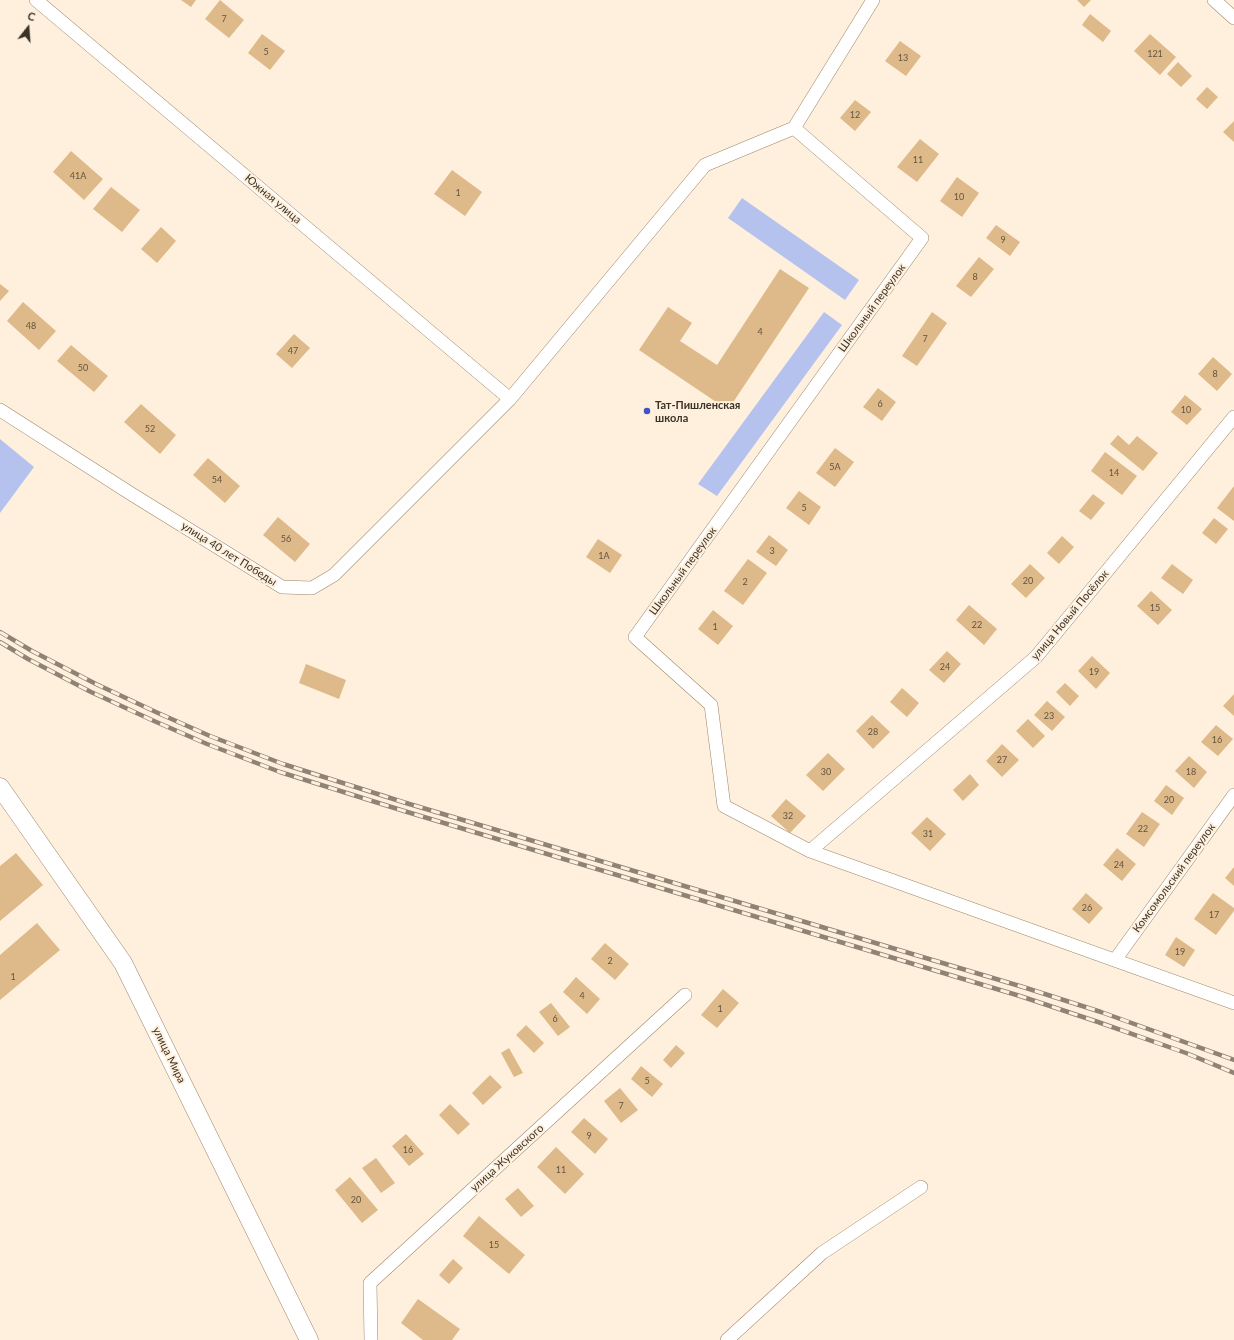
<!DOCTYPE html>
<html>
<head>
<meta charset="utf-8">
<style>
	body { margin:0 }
	#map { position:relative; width:1234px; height:1340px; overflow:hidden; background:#fef0dd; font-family:Lato,sans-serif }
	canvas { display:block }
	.north { position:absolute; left:8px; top:8px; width:40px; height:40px; -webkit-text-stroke:3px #fef0dd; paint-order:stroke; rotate:17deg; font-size:11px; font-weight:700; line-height:16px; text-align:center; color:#3b3226 }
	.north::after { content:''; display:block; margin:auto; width:14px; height:18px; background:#3b3226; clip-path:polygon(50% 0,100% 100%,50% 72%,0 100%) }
</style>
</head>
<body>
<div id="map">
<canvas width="1234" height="1340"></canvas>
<div class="north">С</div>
</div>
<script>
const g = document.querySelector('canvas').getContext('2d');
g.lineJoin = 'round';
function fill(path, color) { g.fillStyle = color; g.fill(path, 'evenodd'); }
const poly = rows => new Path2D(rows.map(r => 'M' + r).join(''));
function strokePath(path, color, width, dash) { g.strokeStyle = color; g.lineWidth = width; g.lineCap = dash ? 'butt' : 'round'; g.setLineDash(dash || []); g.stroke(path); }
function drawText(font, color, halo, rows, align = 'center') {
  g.font = font + ' Lato,sans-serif'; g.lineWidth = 4; g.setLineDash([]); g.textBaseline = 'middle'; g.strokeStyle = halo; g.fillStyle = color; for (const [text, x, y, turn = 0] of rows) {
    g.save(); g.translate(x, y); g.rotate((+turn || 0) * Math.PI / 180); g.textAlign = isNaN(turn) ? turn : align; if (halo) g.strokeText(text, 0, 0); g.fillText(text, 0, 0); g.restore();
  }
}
fill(poly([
	[742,198,859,280,845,300,728,218],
	[824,312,842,325,717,496,698,484],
	[0,439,34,467,0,513]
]), '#b6c2ee');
fill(poly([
	[181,0,196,0,191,7],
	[220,0,244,20,229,38,205,19],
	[1077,0,1091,0,1084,7],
	[1090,14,1111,31,1103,42,1082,25],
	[262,34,285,51,270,70,248,53],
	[1150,34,1176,57,1160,75,1134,51],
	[900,41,921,56,906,76,885,61],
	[1178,62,1192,76,1181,87,1167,74],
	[1207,87,1218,97,1207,109,1196,99],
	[855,100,871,112,855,131,840,118],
	[1234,121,1234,142,1223,132],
	[920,139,939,154,917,182,897,167],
	[71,151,103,179,84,200,53,172],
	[452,170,482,192,465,216,434,194],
	[957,177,979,193,962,217,940,201],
	[111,187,140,210,122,232,93,209],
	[996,225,1020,242,1010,256,986,238],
	[161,227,176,241,157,263,141,249],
	[979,257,994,269,971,297,956,286],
	[780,269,809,288,728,410,639,350,668,307,692,323,680,341,717,365],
	[0,284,9,291,0,301],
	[23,302,56,331,39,350,7,321],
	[932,312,947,323,917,366,902,356],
	[294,334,310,348,292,368,276,354],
	[71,345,108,376,94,392,57,361],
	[1213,357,1232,374,1217,391,1198,374],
	[878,388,896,402,882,421,863,407],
	[1185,395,1202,409,1187,425,1171,412],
	[141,404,176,435,160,454,124,422],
	[1118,435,1129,445,1137,436,1158,453,1143,471,1110,444],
	[835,448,854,462,835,487,816,473],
	[1105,452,1137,476,1122,495,1091,471],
	[208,458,240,486,225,503,193,475],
	[1234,486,1234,521,1217,508],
	[799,491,821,507,809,525,786,508],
	[1093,494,1105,503,1091,520,1079,511],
	[278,517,310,544,295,562,263,535],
	[1214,518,1228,529,1216,544,1202,533],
	[769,535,788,550,776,566,756,552],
	[1062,536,1074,547,1059,564,1047,553],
	[598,539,622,555,610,573,586,557],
	[748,559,767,573,743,605,724,591],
	[1030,564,1045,578,1026,598,1011,584],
	[1172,564,1193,580,1183,594,1161,578],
	[1151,591,1172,610,1158,625,1137,606],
	[969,605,997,629,984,645,956,620],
	[713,610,733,626,718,645,698,629],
	[947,651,961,664,944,683,929,670],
	[1092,656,1110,673,1096,689,1078,671],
	[306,664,346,680,339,699,299,683],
	[1065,683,1079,696,1070,706,1056,692],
	[902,688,919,703,907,717,890,702],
	[1234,694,1234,716,1223,706],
	[1047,701,1065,717,1052,731,1034,715],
	[872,715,890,732,873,749,856,731],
	[1028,719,1045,736,1033,748,1016,731],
	[1216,725,1233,739,1218,756,1201,742],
	[1002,744,1019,760,1002,777,986,761],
	[828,753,845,769,823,791,806,775],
	[1189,756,1207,772,1194,788,1175,771],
	[970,774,979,785,963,801,953,790],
	[1166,785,1184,798,1172,815,1154,801],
	[786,799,806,816,790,833,771,816],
	[1142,812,1160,824,1144,847,1126,834],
	[927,817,946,834,930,851,911,833],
	[1117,848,1136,864,1122,881,1103,865],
	[16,853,43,885,0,921,0,866],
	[1234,867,1234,886,1225,878],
	[1086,893,1103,908,1089,924,1072,909],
	[1213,893,1234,908,1234,911,1216,935,1194,919],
	[37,923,60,950,0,1000,0,955],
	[1176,937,1195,950,1184,967,1165,955],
	[605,943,629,964,615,980,591,959],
	[576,977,600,999,587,1014,563,992],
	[723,989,739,1003,717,1028,701,1015],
	[551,1003,570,1027,558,1036,539,1012],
	[526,1025,544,1043,534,1053,516,1035],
	[676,1045,685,1053,671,1068,663,1060],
	[509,1048,523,1073,514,1077,501,1053],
	[641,1066,663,1084,652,1097,631,1079],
	[490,1075,502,1087,483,1105,472,1093],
	[620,1088,638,1110,621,1123,604,1101],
	[450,1104,470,1124,458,1135,439,1115],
	[584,1118,608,1139,595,1154,571,1132],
	[406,1134,424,1154,409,1166,392,1146],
	[556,1147,584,1174,565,1194,537,1167],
	[376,1158,395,1183,381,1193,362,1168],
	[350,1177,378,1210,362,1223,335,1190],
	[518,1188,534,1206,521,1217,505,1199],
	[479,1216,525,1255,509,1274,463,1236],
	[453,1259,463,1268,449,1284,439,1275],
	[418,1299,460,1329,452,1340,423,1340,401,1323]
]), '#deb989');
const street = poly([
	[36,0,510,399],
	[873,0,794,128,922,238,635,637,711,705,724,806,810,851,1234,1003],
	[1214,0,1234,18],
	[0,410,133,495,282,587,312,588,334,575,510,399,705,165,794,128],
	[810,851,1036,657,1234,417],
	[1115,960,1234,795],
	[371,1340,370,1283,685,995],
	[727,1340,822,1253,921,1187]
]);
const secondary = poly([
	[0,787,123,963,309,1340]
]);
strokePath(street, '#9e876a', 14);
strokePath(secondary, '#9e876a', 19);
strokePath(street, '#fff', 13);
strokePath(secondary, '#fff', 18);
const rail = poly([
	[0,632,32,651,96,684,158,713,210,736,283,764,406,803,1023,987,1101,1012,1234,1060],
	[0,642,28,659,91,692,154,721,207,744,280,772,404,811,1020,996,1098,1022,1186,1053,1234,1073]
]);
strokePath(rail, '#8e8374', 4.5);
strokePath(rail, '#fef0dd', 3, [9]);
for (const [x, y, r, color] of [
	[647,411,4,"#4451c5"]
]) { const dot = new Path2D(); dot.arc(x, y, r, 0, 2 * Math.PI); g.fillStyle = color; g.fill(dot); strokePath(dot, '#fef0dd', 1.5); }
drawText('9px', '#64543f', null, [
	["7",224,19],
	["5",266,52],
	["121",1155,54],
	["13",903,58],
	["12",855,115],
	["11",918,160],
	["41А",78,176],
	["1",458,193],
	["10",959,197],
	["9",1003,240],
	["8",975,277],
	["48",31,326],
	["4",760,332],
	["7",925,339],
	["47",293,351],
	["50",83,368],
	["8",1215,374],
	["6",880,404],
	["10",1186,410],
	["52",150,429],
	["5А",835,467],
	["14",1114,473],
	["54",217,480],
	["5",804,508],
	["56",286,539],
	["3",772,551],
	["1А",604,556],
	["20",1028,581],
	["2",745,582],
	["15",1155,608],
	["22",977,625],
	["1",715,627],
	["24",945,667],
	["19",1094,672],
	["23",1049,716],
	["28",873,732],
	["16",1217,740],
	["27",1002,760],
	["30",826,772],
	["18",1191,772],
	["20",1169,800],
	["32",788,816],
	["22",1143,829],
	["31",928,834],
	["24",1119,865],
	["26",1087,908],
	["17",1214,915],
	["19",1180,952],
	["2",610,961],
	["1",13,977],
	["4",582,996],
	["1",720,1009],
	["6",555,1019],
	["5",647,1081],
	["7",621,1106],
	["9",589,1136],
	["16",408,1150],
	["11",561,1170],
	["20",356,1200],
	["15",494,1245]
]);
drawText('11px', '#3b3226', '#fef0dd', [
	["Южная улица",273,199,40],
	["Школьный переулок",872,308,-54],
	["улица 40 лет Победы",229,554,32],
	["Школьный переулок",683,571,-54],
	["улица Новый Посёлок",1070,615,-50],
	["Комсомольский переулок",1174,878,-54],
	["улица Мира",169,1055,64],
	["улица Жуковского",507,1158,-42]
]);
drawText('bold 11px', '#3b3226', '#fef0dd', [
	["Тат-Пишленская",655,405],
	["школа",655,418]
], 'left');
</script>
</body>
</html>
